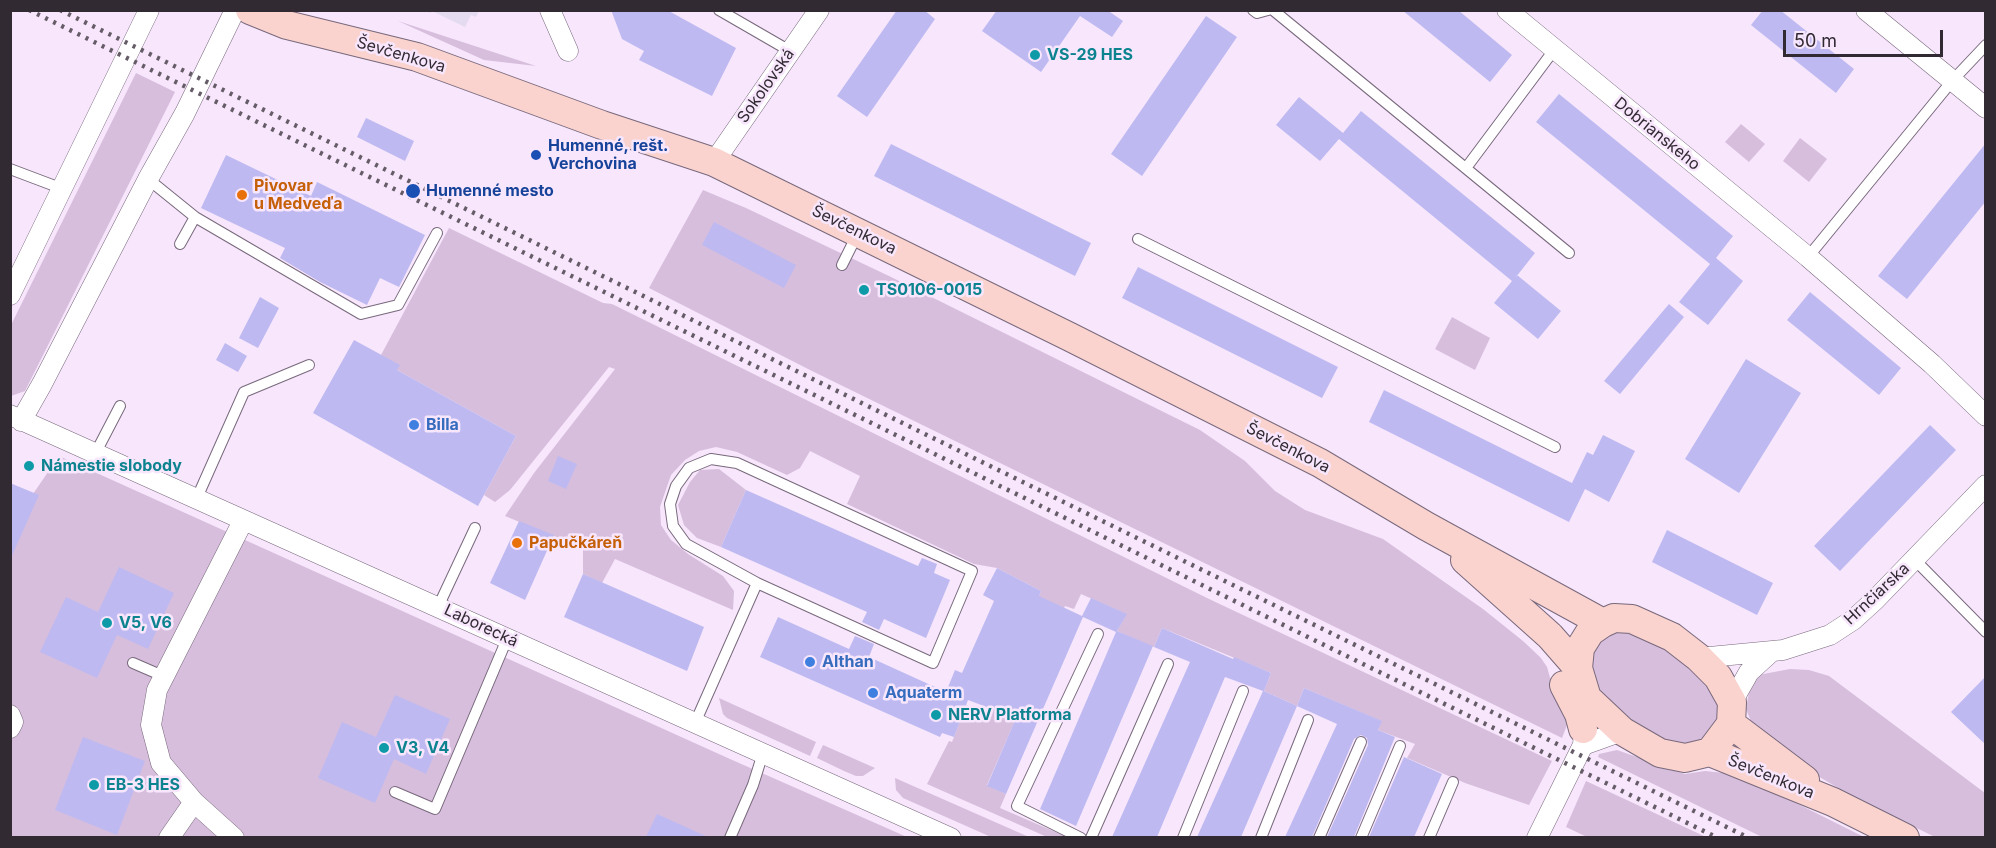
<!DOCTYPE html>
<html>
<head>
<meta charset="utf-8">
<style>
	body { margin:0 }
	#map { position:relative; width:1996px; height:848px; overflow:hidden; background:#f7e6fc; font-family:Inter,sans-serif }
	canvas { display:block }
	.frame { position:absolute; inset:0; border:12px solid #312a32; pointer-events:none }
	.scale { position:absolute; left:1783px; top:30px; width:160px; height:27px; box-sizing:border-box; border:3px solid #312a32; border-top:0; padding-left:8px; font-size:18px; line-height:21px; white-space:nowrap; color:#312a32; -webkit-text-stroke:4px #f7e6fc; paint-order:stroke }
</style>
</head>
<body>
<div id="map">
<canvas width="1996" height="848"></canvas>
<div class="frame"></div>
<div class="scale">50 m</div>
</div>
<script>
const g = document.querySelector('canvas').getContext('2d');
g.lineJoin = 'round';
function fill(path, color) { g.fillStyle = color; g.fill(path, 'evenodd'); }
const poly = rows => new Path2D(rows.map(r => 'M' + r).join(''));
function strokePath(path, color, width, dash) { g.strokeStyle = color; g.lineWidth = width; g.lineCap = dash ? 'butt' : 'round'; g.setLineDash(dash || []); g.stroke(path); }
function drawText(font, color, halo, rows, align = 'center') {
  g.font = font + ' Inter,sans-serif'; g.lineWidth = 5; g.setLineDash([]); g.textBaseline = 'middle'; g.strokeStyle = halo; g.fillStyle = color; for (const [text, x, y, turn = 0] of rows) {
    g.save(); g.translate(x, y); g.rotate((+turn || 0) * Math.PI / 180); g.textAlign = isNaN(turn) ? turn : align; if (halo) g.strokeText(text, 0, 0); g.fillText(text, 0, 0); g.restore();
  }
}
fill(poly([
	[426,11,479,11,476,17,471,15,465,27,432,11,430,13]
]), '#e4dbf0');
fill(poly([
	[398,21,536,66,484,60],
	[136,73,175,92,25,391,11,396,11,325],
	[1741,124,1765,144,1749,162,1725,142],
	[1800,138,1827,159,1809,182,1783,161],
	[703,190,746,208,891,277,1200,430,1245,461,1275,491,1305,510,1383,539,1483,609,1523,641,1541,658,1547,667,1556,699,1567,717,1567,725,1562,738,810,370,649,288],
	[449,228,603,303,612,304,1207,598,1552,761,1529,805,1465,783,1407,758,1415,744,1378,730,1381,721,1304,688,1297,706,1264,691,1271,673,1162,628,1154,647,1135,639,1117,631,1126,614,1081,594,1074,609,1065,606,987,785,1006,794,1000,808,1067,837,1047,837,927,784,949,741,952,742,966,705,988,713,1041,591,997,568,974,564,847,504,860,476,810,451,800,468,787,475,737,452,716,447,699,451,685,460,671,475,660,507,661,525,671,540,688,554,723,576,734,591,733,610,615,559,602,583,583,574,583,548,505,516,534,473,615,369,609,367,510,490,495,502,484,495,516,436,397,370,381,355],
	[1452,317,1490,338,1475,370,1435,349],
	[59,456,730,759,907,837,11,838,11,526],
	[719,469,746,490,721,547,697,538,684,525,678,505,690,482,700,470],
	[1619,631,1633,632,1672,650,1718,696,1719,723,1703,742,1688,746,1673,744,1634,723,1602,693,1591,679,1592,653,1598,643,1607,636],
	[1790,669,1809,670,1829,676,1985,793,1985,837,1935,837,1855,798,1806,769,1754,729,1746,709,1750,686,1758,675],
	[719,698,816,742,810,756,727,718,723,714],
	[823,745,875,768,863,776,856,776,844,771,817,758],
	[1617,750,1685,774,1705,771,1724,773,1758,784,1864,837,1762,837,1598,757,1599,754],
	[895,778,1029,837,991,837,903,798,896,790],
	[1586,781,1706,837,1587,837,1566,827]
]), '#d7bedd');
fill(poly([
	[611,10,667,10,736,48,712,96,639,60,644,51,622,39],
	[897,10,924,10,935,19,867,117,837,96],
	[997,10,1107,10,1123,21,1112,37,1080,16,1041,72,982,31],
	[1402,10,1458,10,1512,55,1490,82],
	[1763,10,1780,10,1854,69,1836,93,1751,25],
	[1206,16,1237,37,1142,176,1111,154],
	[1559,94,1733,236,1716,258,1743,281,1708,325,1679,302,1710,264,1536,122],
	[1299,97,1343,133,1361,111,1535,253,1516,277,1517,275,1561,311,1538,339,1494,303,1512,281,1339,139,1320,161,1276,125],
	[366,118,414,141,405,161,357,137],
	[1986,143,1986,201,1907,299,1878,276],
	[891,144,1091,243,1075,276,874,176],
	[226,155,311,196,317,182,425,235,399,287,380,278,367,305,320,282,280,258,285,248,201,208],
	[714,222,796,265,784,288,702,245],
	[1138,267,1338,367,1322,398,1122,298],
	[1810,292,1901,368,1879,395,1787,320],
	[260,297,279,308,258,348,239,338],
	[1669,304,1684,317,1620,394,1604,381],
	[354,340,400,365,397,370,516,436,478,506,313,413],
	[225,343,247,356,238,372,216,360],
	[1746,359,1801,393,1739,493,1685,459],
	[1384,390,1584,489,1572,483,1587,452,1593,455,1603,435,1635,451,1609,502,1585,489,1569,522,1369,422],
	[1930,425,1956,450,1840,571,1814,546],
	[558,456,577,464,566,489,548,481],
	[10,483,39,495,10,560],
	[746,490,918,566,922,558,937,564,934,573,950,580,926,638,884,619,879,630,862,622,867,612,721,547],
	[519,521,554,535,525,600,490,583],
	[1667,530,1773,583,1757,615,1652,562],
	[119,567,174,593,148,649,117,635,97,678,40,652,66,597,98,612],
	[997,568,1041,591,1039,596,1082,616,1091,598,1127,614,1117,631,1153,646,1076,826,1040,809,1116,632,1083,617,1006,794,987,786,1016,718,968,700,954,737,942,733,940,737,760,657,778,617,849,649,855,636,874,644,869,657,946,692,955,670,962,673,994,601,983,595],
	[583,574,704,627,687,671,564,617],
	[1162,628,1233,659,1234,657,1271,673,1264,691,1297,706,1241,837,1197,837,1263,691,1225,677,1157,837,1112,837,1190,662,1154,647],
	[1986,676,1986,745,1951,712],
	[1304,688,1382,721,1378,730,1395,737,1354,837,1327,837,1368,745,1367,738,1361,735,1354,739,1312,837,1285,837,1337,724,1297,706],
	[395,695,450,719,426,774,394,759,375,803,318,778,342,722,376,737],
	[83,737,145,761,117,835,55,810],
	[1404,757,1442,774,1414,837,1369,837],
	[657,814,708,837,646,837]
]), '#bebaf1');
const lane = poly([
	[719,10,790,51],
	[1253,10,1257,13,1268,10],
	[1273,10,1569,253],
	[1466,168,1554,50],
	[10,169,63,189],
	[148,179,195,217,361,314,398,305,437,233],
	[1138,239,1555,447],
	[180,244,195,217],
	[1808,257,1952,81,1986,45],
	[842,265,858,233],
	[95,454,120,406],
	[711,459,737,463,972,571,933,663,757,583,686,544,673,526,670,504,676,486,689,468,711,459],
	[196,500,244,392,309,365],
	[1914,559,1986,632],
	[438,607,475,528],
	[133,663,163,676],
	[695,723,757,583],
	[395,792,435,809,507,639],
	[730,838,753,785,763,753],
	[1081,838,1017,806,1098,634],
	[1091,838,1168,664],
	[1183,838,1243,691],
	[1261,838,1308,720],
	[1319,838,1361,742],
	[1361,838,1400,746],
	[1429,838,1453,782]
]);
const street = poly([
	[550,10,568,51],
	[1507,10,1808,257,1932,364,1986,416],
	[1866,10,1986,108],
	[714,162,819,10],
	[10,295,149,10],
	[10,415,951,838],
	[21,421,42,384,148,179,185,113,235,10],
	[1699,658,1783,650,1830,635,1853,620,1875,600,1986,485],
	[1732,702,1749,672,1771,652],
	[10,715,13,722,10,728],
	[1583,745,1622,731],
	[169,838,194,802],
	[234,838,194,802,161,763,151,725,157,690,243,521],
	[1537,838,1583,745,1585,716]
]);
const secondary = poly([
	[250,10,287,25,417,57,602,125,714,162,1070,337,1320,463,1426,526,1603,623],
	[1465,560,1550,636,1578,668],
	[1564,685,1579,714,1583,729],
	[1731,724,1805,780],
	[1710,752,1731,724,1732,702,1718,677,1699,658,1672,637,1632,619,1614,618,1603,623,1590,632,1580,648,1578,668,1587,698,1622,731,1660,753,1685,758,1710,752,1833,802,1905,838]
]);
strokePath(lane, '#78697c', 12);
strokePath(street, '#78697c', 21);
strokePath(secondary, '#78697c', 30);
strokePath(lane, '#fff', 10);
strokePath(street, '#fff', 20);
strokePath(secondary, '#fad2ce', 28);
strokePath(poly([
	[29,10,1718,838],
	[60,10,1749,838]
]), '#655c67', 4.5, [3, 6]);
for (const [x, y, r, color] of [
	[1035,55,6,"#0f9aa8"],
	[536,155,6,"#1a4fb4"],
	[413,191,8,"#1a4fb4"],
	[242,195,6,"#e8710a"],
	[864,290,6,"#0f9aa8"],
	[414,425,6,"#3f7fe0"],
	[29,466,6,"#0f9aa8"],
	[517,543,6,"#e8710a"],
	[107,623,6,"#0f9aa8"],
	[810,662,6,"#3f7fe0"],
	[873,693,6,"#3f7fe0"],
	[936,715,6,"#0f9aa8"],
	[384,748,6,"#0f9aa8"],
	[94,785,6,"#0f9aa8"]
]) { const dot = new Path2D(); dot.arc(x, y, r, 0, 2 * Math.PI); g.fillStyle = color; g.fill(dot); strokePath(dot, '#f7e6fc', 2); }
drawText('16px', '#312a32', '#f7e6fc', [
	["Ševčenkova",401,55,16],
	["Sokolovská",766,86,-55],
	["Dobrianskeho",1657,134,39],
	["Ševčenkova",854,230,26],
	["Ševčenkova",1288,448,27],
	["Hrnčiarska",1877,594,-43],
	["Laborecká",481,626,25],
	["Ševčenkova",1771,777,22]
]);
drawText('bold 16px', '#0d838f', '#f7e6fc', [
	["VS-29 HES",1047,55],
	["TS0106-0015",876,290],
	["Námestie slobody",41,466],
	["V5, V6",119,623],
	["NERV Platforma",948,715],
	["V3, V4",396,748],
	["EB-3 HES",106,785]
], 'left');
drawText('bold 16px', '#164399', '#f7e6fc', [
	["Humenné, rešt.",548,146],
	["Verchovina",548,164],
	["Humenné mesto",426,191]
], 'left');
drawText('bold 16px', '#c56008', '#f7e6fc', [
	["Pivovar",254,186],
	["u Medveďa",254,204],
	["Papučkáreň",529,543]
], 'left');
drawText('bold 16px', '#366cbe', '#f7e6fc', [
	["Billa",426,425],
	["Althan",822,662],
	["Aquaterm",885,693]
], 'left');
</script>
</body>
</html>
